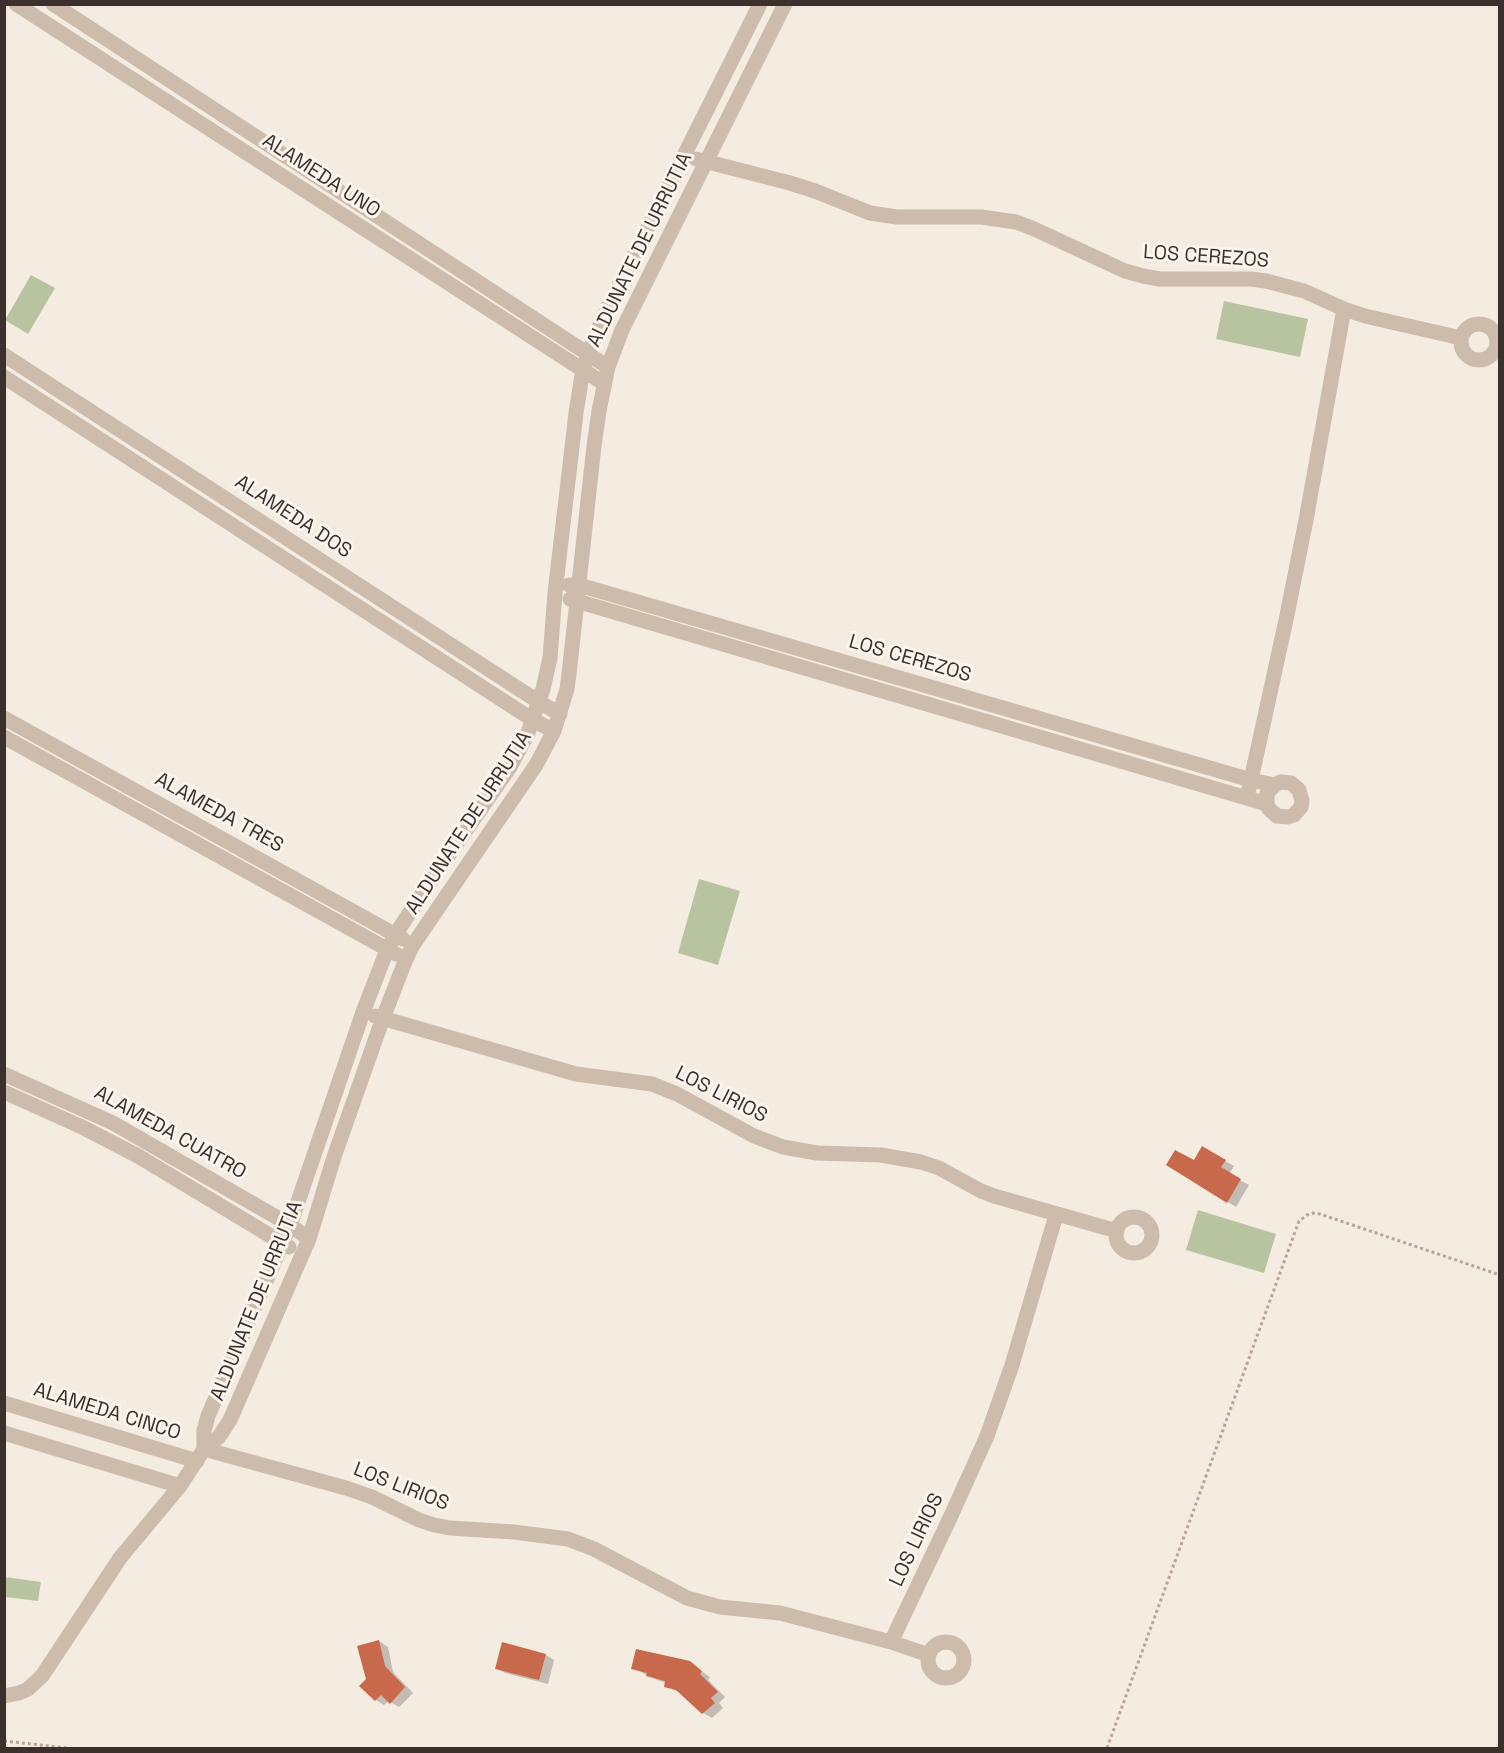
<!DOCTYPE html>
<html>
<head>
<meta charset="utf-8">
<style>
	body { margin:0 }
	#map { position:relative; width:1504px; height:1753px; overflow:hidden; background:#f4ebe1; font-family:"Space Grotesk",sans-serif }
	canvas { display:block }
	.frame { position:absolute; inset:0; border:6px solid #3b302b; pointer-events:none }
</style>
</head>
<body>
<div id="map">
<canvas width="1504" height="1753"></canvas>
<div class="frame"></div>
</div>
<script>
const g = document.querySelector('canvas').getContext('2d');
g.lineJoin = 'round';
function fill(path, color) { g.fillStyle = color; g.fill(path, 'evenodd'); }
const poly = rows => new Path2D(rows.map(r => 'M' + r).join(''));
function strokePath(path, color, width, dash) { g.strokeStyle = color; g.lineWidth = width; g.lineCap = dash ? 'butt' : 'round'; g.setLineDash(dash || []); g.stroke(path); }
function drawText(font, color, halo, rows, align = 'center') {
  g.font = font + ' "Space Grotesk",sans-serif'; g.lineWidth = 6; g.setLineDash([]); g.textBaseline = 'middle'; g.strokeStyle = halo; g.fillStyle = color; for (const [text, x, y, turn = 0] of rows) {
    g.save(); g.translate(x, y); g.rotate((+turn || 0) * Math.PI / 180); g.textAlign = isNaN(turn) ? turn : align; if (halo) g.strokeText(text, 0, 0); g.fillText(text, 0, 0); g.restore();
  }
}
fill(poly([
	[31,275,55,288,28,334,5,320],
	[1224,301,1308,319,1300,357,1216,339],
	[699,879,740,891,718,965,678,953],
	[1198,1210,1276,1234,1264,1273,1186,1250],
	[5,1577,41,1582,38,1601,5,1597]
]), '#b8c4a0');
fill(poly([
	[1202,1148,1234,1166,1229,1174,1249,1185,1236,1207,1168,1164,1194,1162],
	[379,1641,388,1647,393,1672,413,1693,399,1707,389,1701,384,1705,376,1700,367,1679],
	[546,1655,554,1660,548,1684,505,1673,496,1668],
	[690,1663,710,1677,708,1680,725,1697,719,1703,723,1708,712,1718,703,1713,681,1693,666,1686,666,1683,657,1680,633,1668]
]), '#0003');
fill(poly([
	[1202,1146,1226,1160,1221,1167,1241,1179,1227,1203,1166,1165,1175,1150,1194,1160],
	[379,1640,385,1666,405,1687,390,1704,381,1695,375,1701,359,1686,366,1679,357,1646],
	[502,1642,546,1654,539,1680,495,1669],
	[636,1649,690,1661,702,1671,700,1674,718,1692,711,1698,715,1703,702,1714,676,1690,664,1687,665,1681,646,1676,647,1673,631,1669]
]), '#c8694b');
strokePath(poly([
	[4,1741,68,1748],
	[1107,1748,1299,1221,1307,1215,1313,1213,1320,1214,1500,1275]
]), '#b9a596', 3, [3, 3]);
strokePath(poly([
	[16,4,603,383],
	[53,4,608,367],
	[696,159,790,183,815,191,870,213,897,217,981,217,1016,222,1032,228,1125,271,1143,276,1160,279,1251,279,1266,281,1304,291,1344,309,1365,316,1461,338],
	'1461 342a18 18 0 1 1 36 0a18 18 0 1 1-36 0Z',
	[4,355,539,702,560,714],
	[4,377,533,720,554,731],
	[569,585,579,585,1251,780,1275,785,1280,782,1291,783,1299,790,1302,801,1301,807,1294,815,1288,817,1277,816,1269,809,1267,804,1267,793,1275,785],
	[570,599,1267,804],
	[4,718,403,939],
	[4,737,396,954],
	[1249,789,1286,620,1306,520,1344,309],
	[375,1016,576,1074,652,1084,677,1094,754,1136,783,1147,817,1153,881,1155,921,1162,939,1168,981,1191,994,1196,1117,1231],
	[4,1074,113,1123,290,1225,309,1239],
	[4,1092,82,1127,138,1156,289,1247],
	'1116 1235a18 18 0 1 1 36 0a18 18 0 1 1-36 0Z',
	[4,1403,197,1461],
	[4,1433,180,1486],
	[204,1449,204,1431,208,1416,290,1225,363,1012,387,950,395,935,428,885,510,767,528,733,543,689,550,658,555,593,576,413,583,369,588,354,605,313,760,4],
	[204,1449,346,1488,372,1497,419,1520,434,1525,450,1528,514,1532,568,1539,594,1549,687,1598,720,1607,780,1613,891,1642,929,1655],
	[891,1642,950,1518,987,1436,1012,1365,1056,1215],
	'928 1660a18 18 0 1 1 36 0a18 18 0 1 1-36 0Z',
	[4,1696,19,1693,28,1689,42,1676,120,1558,180,1486,204,1449,219,1437,230,1420,309,1239,334,1157,383,1018,406,959,413,945,447,895,536,765,554,731,567,689,569,674,594,446,599,411,608,367,622,330,785,4]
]), '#cdbbac', 15);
drawText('20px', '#3b302b', '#fbf5ee', [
	["ALAMEDA UNO",321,176,33],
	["ALDUNATE DE URRUTIA",640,250,-64],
	["LOS CEREZOS",1206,257,4],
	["ALAMEDA DOS",293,517,33],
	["LOS CEREZOS",910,659,16],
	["ALAMEDA TRES",219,813,29],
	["ALDUNATE DE URRUTIA",469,823,-57],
	["LOS LIRIOS",721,1095,27],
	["ALAMEDA CUATRO",170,1133,29],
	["ALDUNATE DE URRUTIA",257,1301,-68],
	["ALAMEDA CINCO",107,1412,17],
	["LOS LIRIOS",401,1487,21],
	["LOS LIRIOS",917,1540,-65]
]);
</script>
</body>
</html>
